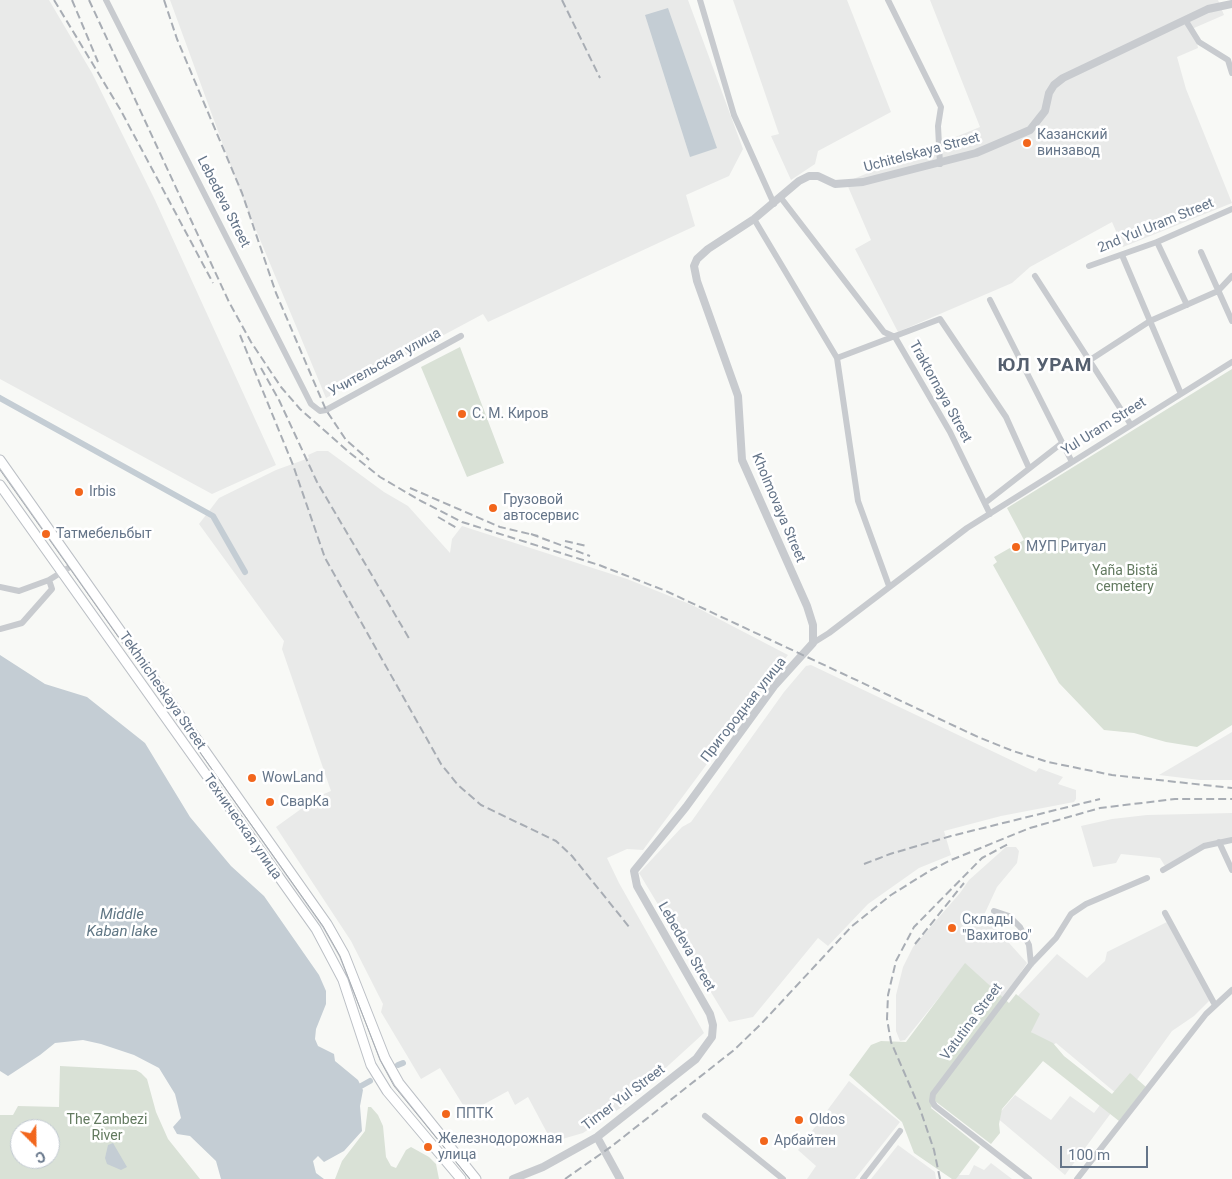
<!DOCTYPE html>
<html>
<head>
<meta charset="utf-8">
<style>
	body { margin:0 }
	#map { position:relative; width:1232px; height:1179px; overflow:hidden; background:#f8f9f6; font-family:Roboto,sans-serif }
	canvas { display:block }
	.north { position:absolute; left:10px; top:1119px; width:50px; height:50px; box-sizing:border-box; background:#fff; border:1px solid #c1c8d0; border-radius:50%; rotate:157deg; font-size:14px; font-weight:700; line-height:20px; text-align:center; color:#657589 }
	.north::after { content:''; display:block; margin:auto; width:18px; height:22px; background:#f2661c; clip-path:polygon(50% 0,100% 100%,50% 72%,0 100%) }
	.scale { position:absolute; left:1060px; top:1146px; width:88px; height:22px; box-sizing:border-box; border:2px solid #657589; border-top:0; padding-left:6px; font-size:15px; line-height:18px; white-space:nowrap; color:#657589; -webkit-text-stroke:4px #fff; paint-order:stroke }
</style>
</head>
<body>
<div id="map">
<canvas width="1232" height="1179"></canvas>
<div class="north">С</div>
<div class="scale">100 m</div>
</div>
<script>
const g = document.querySelector('canvas').getContext('2d');
g.lineJoin = 'round';
function fill(path, color) { g.fillStyle = color; g.fill(path, 'evenodd'); }
const poly = rows => new Path2D(rows.map(r => 'M' + r).join(''));
function strokePath(path, color, width, dash) { g.strokeStyle = color; g.lineWidth = width; g.lineCap = dash ? 'butt' : 'round'; g.setLineDash(dash || []); g.stroke(path); }
function drawText(font, color, halo, rows, align = 'center') {
  g.font = font + ' Roboto,sans-serif'; g.lineWidth = 5; g.setLineDash([]); g.textBaseline = 'middle'; g.strokeStyle = halo; g.fillStyle = color; for (const [text, x, y, turn = 0] of rows) {
    g.save(); g.translate(x, y); g.rotate((+turn || 0) * Math.PI / 180); g.textAlign = isNaN(turn) ? turn : align; if (halo) g.strokeText(text, 0, 0); g.fillText(text, 0, 0); g.restore();
  }
}
fill(poly([
	[0,0,49,0,92,73,155,200,276,465,212,494,0,379],
	[170,0,688,0,743,149,729,176,686,195,695,226,488,322,483,314,326,398,241,194],
	[733,0,847,0,891,112,818,151,815,164,791,180,771,136,779,134],
	[930,0,1218,0,1224,15,1194,28,1198,48,1177,57,1186,89,1232,203,1123,247,1112,222,1030,267,1012,283,898,332,855,249,871,240,846,182,980,127],
	[317,451,328,451,384,492,408,506,450,553,452,539,462,526,627,579,692,605,788,655,643,850,627,849,607,858,619,883,704,1033,625,1105,583,1133,552,1142,528,1097,515,1105,508,1091,468,1113,440,1068,421,1079,381,1012,383,1004,351,941,276,827,319,796,331,791,282,649,284,641,199,524,219,498,276,470,309,458,308,455],
	[811,665,1036,772,1039,768,1063,777,1058,784,1076,790,1076,799,1074,802,1001,816,944,831,951,855,919,868,868,904,828,946,818,938,753,1017,729,1022,639,873,682,827,691,822,784,692,806,666],
	[1232,732,1232,780,1200,780,1159,775],
	[1232,813,1232,838,1202,844,1165,866,1160,858,1121,854,1116,863,1093,867,1081,826,1112,819,1147,815],
	[1006,847,1016,847,1019,851,1017,863,997,887,984,915,1027,963,1003,1000,962,969,905,1040,900,1041,896,1031,896,995,903,967,913,947,960,893,969,880],
	[1167,922,1210,1000,1194,1016,1172,1031,1123,1099,1056,1043,1050,1047,1029,1030,1015,999,1057,954,1087,978,1105,961,1107,952],
	[849,1081,900,1122,855,1179,807,1179,816,1166,798,1150],
	[1015,1095,1051,1120,1070,1096,1094,1113,1103,1101,1114,1109,1065,1175,996,1117],
	[898,1145,935,1172,936,1179,871,1179],
	[991,1163,1012,1179,954,1179,954,1175,969,1175,974,1165,984,1170]
]), '#e9eae9');
fill(poly([
	[460,347,504,463,467,477,421,367],
	[1232,369,1232,725,1197,747,1166,742,1134,733,1104,730,1059,683,993,565,997,562,994,557,1024,540,1007,508],
	[965,963,1009,1003,1016,994,1040,1014,1031,1032,1053,1043,1064,1056,1112,1094,1130,1073,1146,1087,1119,1121,1043,1061,1002,1109,999,1124,1000,1133,991,1144,935,1101,931,1108,980,1147,956,1179,952,1179,914,1153,902,1122,849,1075,871,1045,881,1041,906,1042],
	[60,1066,136,1070,141,1073,147,1079,156,1112,168,1139,200,1179,0,1179,0,1115,13,1115,18,1106,59,1107],
	[20,1129,50,1129,50,1159,20,1159],
	[368,1107,371,1107,378,1115,383,1126,386,1157,391,1166,396,1168,406,1150,411,1147,429,1157,436,1164,439,1179,335,1179,342,1161,365,1131]
]), '#d9e1d6');
fill(poly([
	[668,8,717,148,690,157,645,15],
	[0,655,45,684,87,697,145,743,190,817,231,866,264,896,319,975,326,991,326,1004,316,1029,315,1039,318,1046,334,1054,335,1061,358,1080,363,1090,360,1106,362,1131,344,1151,324,1162,318,1156,313,1161,316,1173,324,1179,221,1179,216,1161,190,1136,177,1134,173,1127,181,1118,175,1094,159,1068,134,1055,101,1044,83,1040,55,1043,40,1055,8,1076,0,1071],
	[113,1143,127,1167,121,1170,107,1164,105,1158,108,1145]
]), '#c4cdd4');
strokePath(poly([
	[0,398,213,516,245,572],
	[398,1065,403,1063],
	[361,1086,370,1081]
]), '#c4cdd4', 6);
const secondary = poly([
	[0,460,327,924,344,954,385,1058,399,1083,476,1179],
	[0,485,316,929,343,980,371,1065,387,1091,461,1179]
]);
strokePath(secondary, '#bcc0c6', 11);
strokePath(poly([
	[106,0,311,404,320,411,326,410,461,336],
	[700,0,734,115,774,204],
	[888,0,941,107,938,126,940,164],
	[1186,21,1199,42,1228,60,1232,73],
	[781,198,884,332,895,337,950,432,990,514],
	[754,219,837,358,858,501,889,586],
	[1157,242,1187,305],
	[1201,252,1232,321],
	[1122,255,1181,394],
	[1089,266,1157,242,1232,209],
	[1035,276,1131,425],
	[990,300,1072,462],
	[837,358,940,319,1006,417,1029,468],
	[1090,360,1150,321,1218,291,1232,276],
	[985,503,1062,443],
	[0,587,19,591,49,580,73,565],
	[0,629,22,623,52,589,49,580],
	[813,643,829,633,967,528,1232,362],
	[1219,842,1232,870],
	[1163,870,1204,846,1232,840],
	[994,911,1009,916,1020,927,1029,945,1031,964],
	[1165,913,1215,1005],
	[705,1116,783,1179],
	[863,1179,900,1131],
	[1029,1179,935,1106,932,1101,933,1094,1031,964,1056,938,1071,914,1086,904,1147,878],
	[1077,1179,1206,1014,1232,990]
]), '#c8cbcf', 6);
strokePath(poly([
	[597,1137,620,1179],
	[513,1179,543,1167,597,1137,696,1059,712,1037,713,1025,710,1014,637,886,634,871,686,807,775,685,813,643,813,625,807,606,742,460,738,396,697,281,694,266,697,259,708,249,754,219,799,181,809,176,818,176,835,184,863,182,976,153,1030,130,1045,111,1049,93,1054,85,1063,78,1208,9,1232,4]
]), '#c8cbcf', 8);
strokePath(secondary, '#fff', 9);
strokePath(poly([
	[0,470,323,926,340,956,380,1060,394,1086,470,1179]
]), '#a8adb4', 1);
strokePath(poly([
	[54,0,120,109,213,283],
	[72,0,98,62],
	[89,0,229,302,251,342,281,387,300,409,350,453,380,477,421,501,462,522,599,565,666,591,978,737,1013,751,1048,762,1112,775,1232,788],
	[164,0,177,39,242,193,276,293,326,410,346,440,369,460],
	[562,0,600,78],
	[240,335,293,465,325,558,441,764,458,785,481,805,556,841,572,856,630,928],
	[261,368,279,400,317,482,410,640],
	[410,488,500,527,538,536],
	[438,517,457,528],
	[531,534,590,556],
	[565,541,587,546],
	[864,864,890,854,951,836,1100,799],
	[915,944,964,883],
	[565,1179,612,1146,734,1050,761,1024,852,926,891,895,931,870,951,860,1030,828,1100,808,1175,799,1232,799],
	[940,1179,934,1150,920,1109,891,1042,887,1019,888,995,896,961,914,927,982,858,1010,843]
]), '#a8adb4', 2, [8, 4]);
for (const [x, y, r, color] of [
	[1027,143,5,"#f2661c"],
	[462,414,5,"#f2661c"],
	[79,492,5,"#f2661c"],
	[493,508,5,"#f2661c"],
	[46,534,5,"#f2661c"],
	[1016,547,5,"#f2661c"],
	[252,778,5,"#f2661c"],
	[270,802,5,"#f2661c"],
	[952,928,5,"#f2661c"],
	[446,1114,5,"#f2661c"],
	[799,1120,5,"#f2661c"],
	[764,1141,5,"#f2661c"],
	[428,1147,5,"#f2661c"]
]) { const dot = new Path2D(); dot.arc(x, y, r, 0, 2 * Math.PI); g.fillStyle = color; g.fill(dot); strokePath(dot, '#fff', 2); }
drawText('14px', '#657589', '#fff', [
	["Казанский",1037,135],
	["винзавод",1037,151],
	["С. М. Киров",472,414],
	["Irbis",89,492],
	["Грузовой",503,500],
	["автосервис",503,516],
	["Татмебельбыт",56,534],
	["МУП Ритуал",1026,547],
	["WowLand",262,778],
	["СварКа",280,802],
	["Склады",962,920],
	["\"Вахитово\"",962,936],
	["ППТК",456,1114],
	["Oldos",809,1120],
	["Железнодорожная",438,1139],
	["улица",438,1155],
	["Арбайтен",774,1141]
], 'left');
drawText('14px', '#657589', '#fff', [
	["Uchitelskaya Street",922,153,-15],
	["Lebedeva Street",223,202,63],
	["2nd Yul Uram Street",1156,226,-22],
	["Учительская улица",385,363,-29],
	["Traktornaya Street",940,392,61],
	["Yul Uram Street",1104,427,-32],
	["Kholmovaya Street",778,508,67],
	["Tekhnicheskaya Street",162,691,55],
	["Пригородная улица",744,710,-52],
	["Техническая улица",242,827,55],
	["Lebedeva Street",686,947,60],
	["Vatutina Street",972,1022,-53],
	["Timer Yul Street",624,1098,-37]
]);
drawText('14px', '#637a60', '#fff', [
	["Yaña Bistä",1125,571],
	["cemetery",1125,587],
	["The Zambezi",107,1120],
	["River",107,1136]
]);
drawText('italic 15px', '#617785', '#fff', [
	["Middle",122,915],
	["Kaban lake",122,932]
]);
g.letterSpacing = '1px';
drawText('bold 19px', '#545f6e', '#fff', [
	["ЮЛ УРАМ",1045,366]
]);
g.letterSpacing = '0px';
</script>
</body>
</html>
